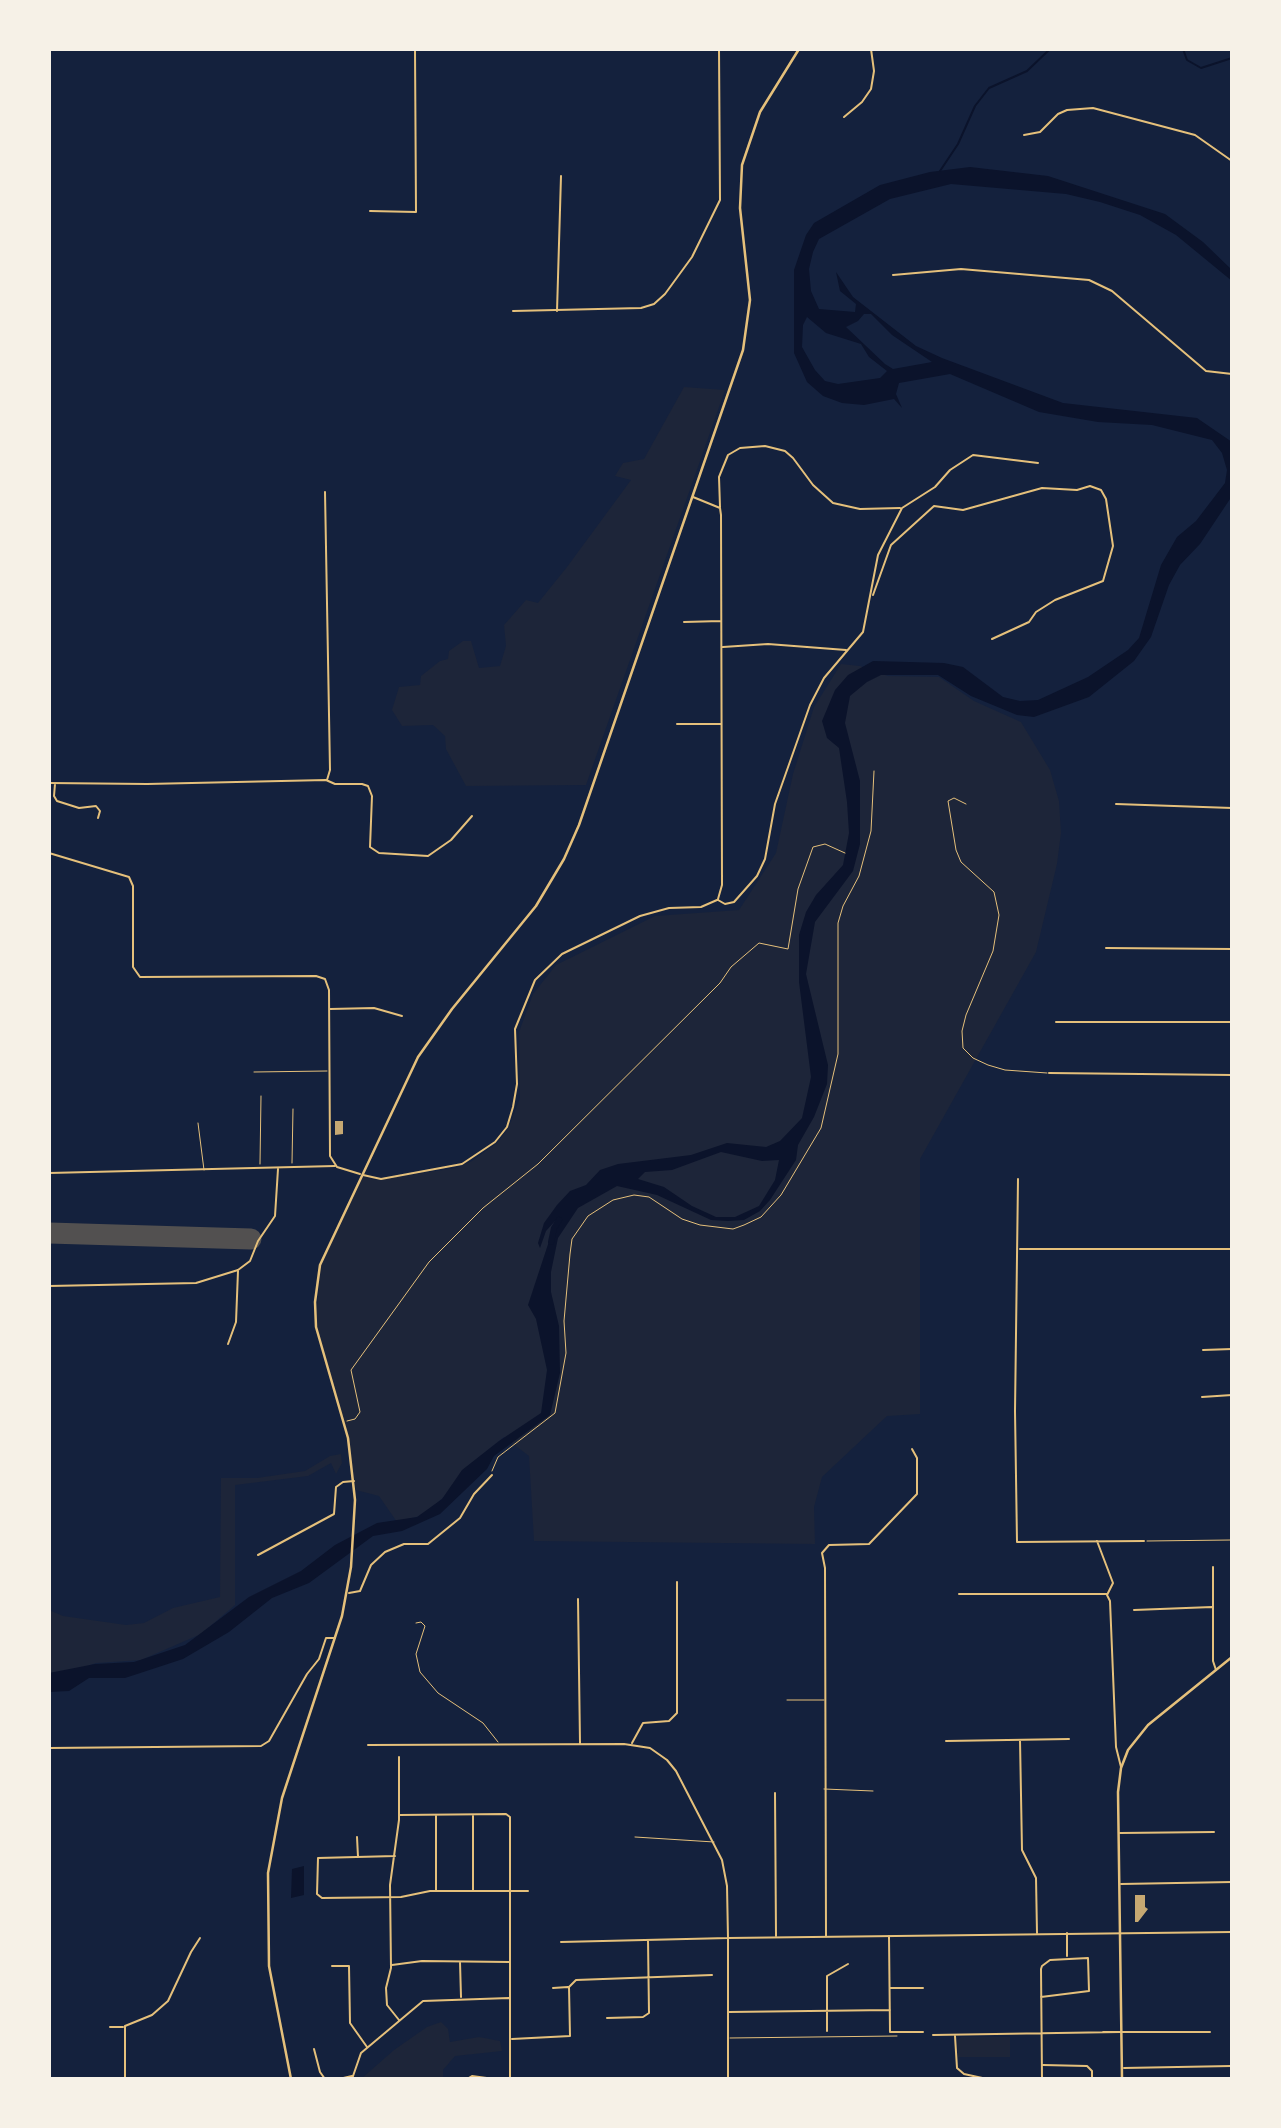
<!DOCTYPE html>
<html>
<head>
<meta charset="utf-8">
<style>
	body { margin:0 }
	#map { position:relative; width:1281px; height:2128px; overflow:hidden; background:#14213d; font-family:"IBM Plex Sans",sans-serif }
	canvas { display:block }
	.frame { position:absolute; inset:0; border:51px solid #f6f1e7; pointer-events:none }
</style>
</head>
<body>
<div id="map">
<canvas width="1281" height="2128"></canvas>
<div class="frame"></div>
</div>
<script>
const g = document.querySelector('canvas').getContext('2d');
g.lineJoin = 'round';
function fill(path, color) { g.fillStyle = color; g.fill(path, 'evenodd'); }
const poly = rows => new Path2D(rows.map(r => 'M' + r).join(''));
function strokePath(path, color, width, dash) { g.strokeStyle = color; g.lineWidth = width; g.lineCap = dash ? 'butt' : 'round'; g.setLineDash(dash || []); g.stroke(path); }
fill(poly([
	[684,387,725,390,586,785,466,786,446,749,445,736,433,725,402,726,392,710,399,687,420,685,421,676,440,661,448,659,449,651,463,641,471,641,479,668,500,666,506,646,504,625,526,600,538,603,567,567,631,480,615,476,623,463,644,459],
	[841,664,860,666,888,676,939,677,974,701,1021,722,1050,770,1059,801,1061,833,1057,864,1036,952,920,1159,920,1414,887,1416,822,1477,814,1507,815,1544,534,1541,529,1456,504,1437,462,1471,449,1492,434,1506,420,1516,397,1522,379,1496,356,1490,344,1422,325,1363,316,1321,321,1262,361,1175,375,1180,456,1168,472,1161,497,1143,508,1129,520,1098,519,1032,533,994,556,965,655,916,739,910,776,853,793,774,814,707],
	[341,1454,342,1463,336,1474,331,1463,308,1476,235,1485,235,1605,201,1634,141,1660,96,1663,73,1671,49,1673,49,1610,63,1616,126,1625,144,1623,173,1608,220,1597,221,1478,257,1478,305,1471,330,1456],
	[441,2022,448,2029,450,2042,479,2037,500,2041,502,2051,455,2056,443,2070,443,2079,361,2079,394,2050,427,2027],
	[961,2037,1010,2037,1010,2057,958,2057,957,2040]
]), '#1d2539');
fill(poly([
	[970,167,1048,176,1165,214,1203,242,1232,270,1232,281,1176,235,1140,215,1100,202,1066,194,951,184,890,199,819,239,813,252,809,269,811,291,819,309,855,312,856,304,840,291,836,272,853,297,916,346,942,358,1063,403,1197,418,1232,442,1232,496,1200,544,1180,565,1169,585,1151,637,1134,661,1089,697,1034,717,1017,715,971,696,938,675,881,675,867,682,850,696,845,723,860,781,860,844,853,871,815,922,806,974,828,1065,827,1084,814,1117,798,1145,796,1160,770,1200,760,1211,744,1220,728,1221,711,1220,657,1195,617,1186,578,1208,558,1238,551,1272,551,1292,559,1326,560,1373,550,1415,494,1456,487,1469,440,1514,402,1531,373,1536,309,1583,272,1598,229,1632,183,1659,125,1678,89,1678,69,1691,49,1692,49,1673,95,1664,134,1662,185,1645,249,1597,301,1571,335,1545,377,1523,417,1517,442,1499,462,1470,499,1441,541,1413,547,1370,536,1319,528,1305,556,1220,546,1231,540,1248,538,1243,544,1223,557,1205,570,1191,586,1185,600,1170,618,1164,691,1155,727,1143,766,1147,780,1141,802,1118,811,1077,799,982,799,935,806,912,816,895,843,865,849,833,847,802,839,748,827,738,822,721,835,690,848,675,873,661,944,663,963,667,1003,697,1020,701,1038,700,1088,677,1128,650,1139,638,1161,565,1177,537,1196,521,1225,483,1227,470,1222,453,1212,440,1152,425,1098,422,1039,412,950,374,899,383,896,394,902,408,894,399,864,405,842,403,823,396,807,382,794,353,794,270,806,235,814,223,880,185,930,172],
	[864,314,871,314,892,335,932,362,893,369,885,364,846,327,858,321],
	[807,317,826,333,861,344,869,357,887,371,880,378,838,384,825,381,815,370,802,347,803,325],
	[721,1152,762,1161,779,1160,775,1180,759,1206,735,1217,716,1217,692,1206,664,1187,638,1179,645,1172,672,1170],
	[304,1866,304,1895,291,1898,292,1869]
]), '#0b132b');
strokePath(poly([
	[1183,49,1187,60,1201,68,1232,58],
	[940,171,958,144,975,106,989,88,1027,71,1050,49]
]), '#0b132b', 2);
strokePath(poly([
	[551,1242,554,1228,559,1220]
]), '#0b132b', 6);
strokePath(poly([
	[49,1233,251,1239]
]), '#525050', 21);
fill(poly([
	[335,1121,343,1121,343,1134,335,1135],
	[1135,1895,1145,1895,1145,1907,1148,1909,1138,1922,1135,1922]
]), '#c6a872');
strokePath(poly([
	[292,1163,293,1109],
	[260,1164,261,1096],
	[492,1471,498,1457,555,1413,566,1353,564,1321,570,1254,572,1239,588,1216,613,1200,634,1195,649,1197,682,1219,700,1225,733,1229,744,1225,761,1217,781,1195,821,1128,838,1054,838,923,843,906,859,876,871,831,874,771]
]), '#e5c07b', 1);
strokePath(poly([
	[966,804,954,798,948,801,956,850,961,862,994,892,999,915,993,951,966,1015,962,1031,963,1048,973,1058,988,1065,1005,1070,1047,1073],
	[254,1072,327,1071],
	[198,1123,204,1170],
	[347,1421,355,1419,360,1412,351,1370,429,1262,483,1208,538,1164,720,983,731,967,759,943,788,949,798,889,813,847,825,844,845,853],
	[1147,1541,1232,1540],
	[416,1623,421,1622,425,1626,416,1654,420,1672,438,1693,483,1723,498,1742],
	[787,1700,824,1700],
	[824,1789,873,1791],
	[635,1837,714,1842],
	[730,2038,897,2036]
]), '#e5c07b', 1);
strokePath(poly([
	[844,117,862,102,871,89,874,71,871,49],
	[1024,135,1040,132,1058,114,1067,110,1093,108,1195,135,1232,161],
	[370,211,416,212,415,49],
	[893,275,961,269,1089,280,1112,291,1206,371,1232,374],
	[513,311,641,308,654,304,665,294,692,257,720,200,719,49],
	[557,311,561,176],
	[325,492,330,770,327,780],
	[693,497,720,508,721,515,722,885,718,899],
	[720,507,719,477,728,455,740,448,765,446,785,451,793,458,813,485,833,503,860,509,900,508],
	[873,595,891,545,934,506,963,510,1042,488,1077,490,1090,486,1101,490,1106,499,1113,546,1103,581,1055,600,1036,612,1029,622,992,639],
	[684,622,721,621],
	[723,647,768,644,846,650],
	[677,724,721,724],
	[49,783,147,784,326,780,335,784,362,784,368,786,372,796,370,847,379,853,428,856,451,840,472,816],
	[55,784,54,796,57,801,79,808,96,806,100,811,98,818],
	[1116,804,1232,808],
	[718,900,725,904,734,902,757,876,765,859,775,804,810,705,824,678,863,632,878,555,902,508,935,487,950,470,973,455,1038,463],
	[1106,948,1232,949],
	[330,1009,374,1008,402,1016],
	[1056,1022,1232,1022],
	[1049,1073,1232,1075],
	[49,1173,335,1166],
	[363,1175,381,1179,462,1164,495,1142,507,1127,513,1107,517,1084,515,1029,535,980,562,954,640,916,669,908,701,907,717,900],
	[1018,1179,1015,1411,1017,1542,1144,1541],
	[1020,1249,1232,1249],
	[49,1286,196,1283,238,1270,250,1261,258,1241,275,1216,278,1169],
	[228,1344,236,1322,238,1271],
	[1203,1350,1232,1349],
	[1202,1397,1232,1395],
	[1097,1541,1113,1583,1107,1595,1110,1601,1116,1747,1121,1767],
	[258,1555,334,1514,336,1487,343,1482,354,1481],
	[1213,1567,1213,1661,1216,1670],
	[349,1593,360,1591,371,1565,385,1552,404,1544,428,1544,460,1518,474,1494,492,1475],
	[959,1594,1107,1594],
	[578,1599,580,1743],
	[1134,1610,1212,1607],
	[1020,1740,1022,1850,1036,1878,1037,1933],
	[946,1741,1069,1739],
	[632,1743,643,1723,669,1721,677,1713,677,1582],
	[368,1745,624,1744,650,1748,667,1760,676,1771,722,1860,727,1886,728,1938,561,1942],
	[49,1748,261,1746,269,1741,307,1674,319,1659,326,1638,335,1638],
	[775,1793,776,1936],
	[399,1815,506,1814,510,1817,510,2079],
	[473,1815,473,1890],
	[436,1816,436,1891],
	[1120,1833,1214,1832],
	[357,1837,358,1857],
	[395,1856,318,1858,317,1894,322,1898,401,1897,430,1891,528,1891],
	[1121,1884,1232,1882],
	[1067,1933,1067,1956],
	[826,1936,825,1568,822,1553,829,1545,869,1544,917,1494,917,1458,912,1449],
	[889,1936,890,2032,923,2032],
	[460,1962,461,1997],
	[392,1965,422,1961,509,1962],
	[332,1966,349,1966,350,2023,367,2047],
	[553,1988,568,1987],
	[890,1988,923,1988],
	[1041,1997,1089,1991,1088,1958,1050,1960,1042,1966,1041,1969,1042,2079],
	[729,2012,890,2010],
	[607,2018,643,2017,649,2013,648,1940],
	[399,2020,387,2005,386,1988,391,1968,390,1885,399,1820,399,1757],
	[110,2027,123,2027],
	[827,2031,827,1976,848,1964],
	[1103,2032,1210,2032],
	[933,2035,1120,2032],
	[955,2036,957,2068,964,2074,987,2079],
	[512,2039,570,2036,569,1987,576,1980,712,1975],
	[314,2049,320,2072,325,2079],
	[1043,2065,1087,2066,1092,2071,1092,2079],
	[1124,2068,1231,2066],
	[125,2079,125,2026,152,2015,168,2001,191,1952,200,1938],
	[339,2079,352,2076],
	[352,2079,361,2053,423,2001,509,1998],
	[467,2079,472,2076,494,2079],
	[500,2079,509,2079]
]), '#e5c07b', 2);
strokePath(poly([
	[49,853,129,877,133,886,133,967,140,977,316,976,325,979,329,990,330,1156,337,1167,360,1174],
	[728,2079,728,1938,1232,1932]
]), '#e5c07b', 2);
strokePath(poly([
	[1122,2079,1118,1792,1121,1768,1128,1750,1148,1725,1232,1657]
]), '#e5c07b', 2.5);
strokePath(poly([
	[291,2079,269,1966,268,1873,282,1798,342,1616,351,1567,355,1500,348,1438,316,1327,315,1302,320,1265,418,1057,452,1009,536,906,564,859,579,825,743,350,750,300,740,208,742,165,760,112,799,49]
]), '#e5c07b', 2.5);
</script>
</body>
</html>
